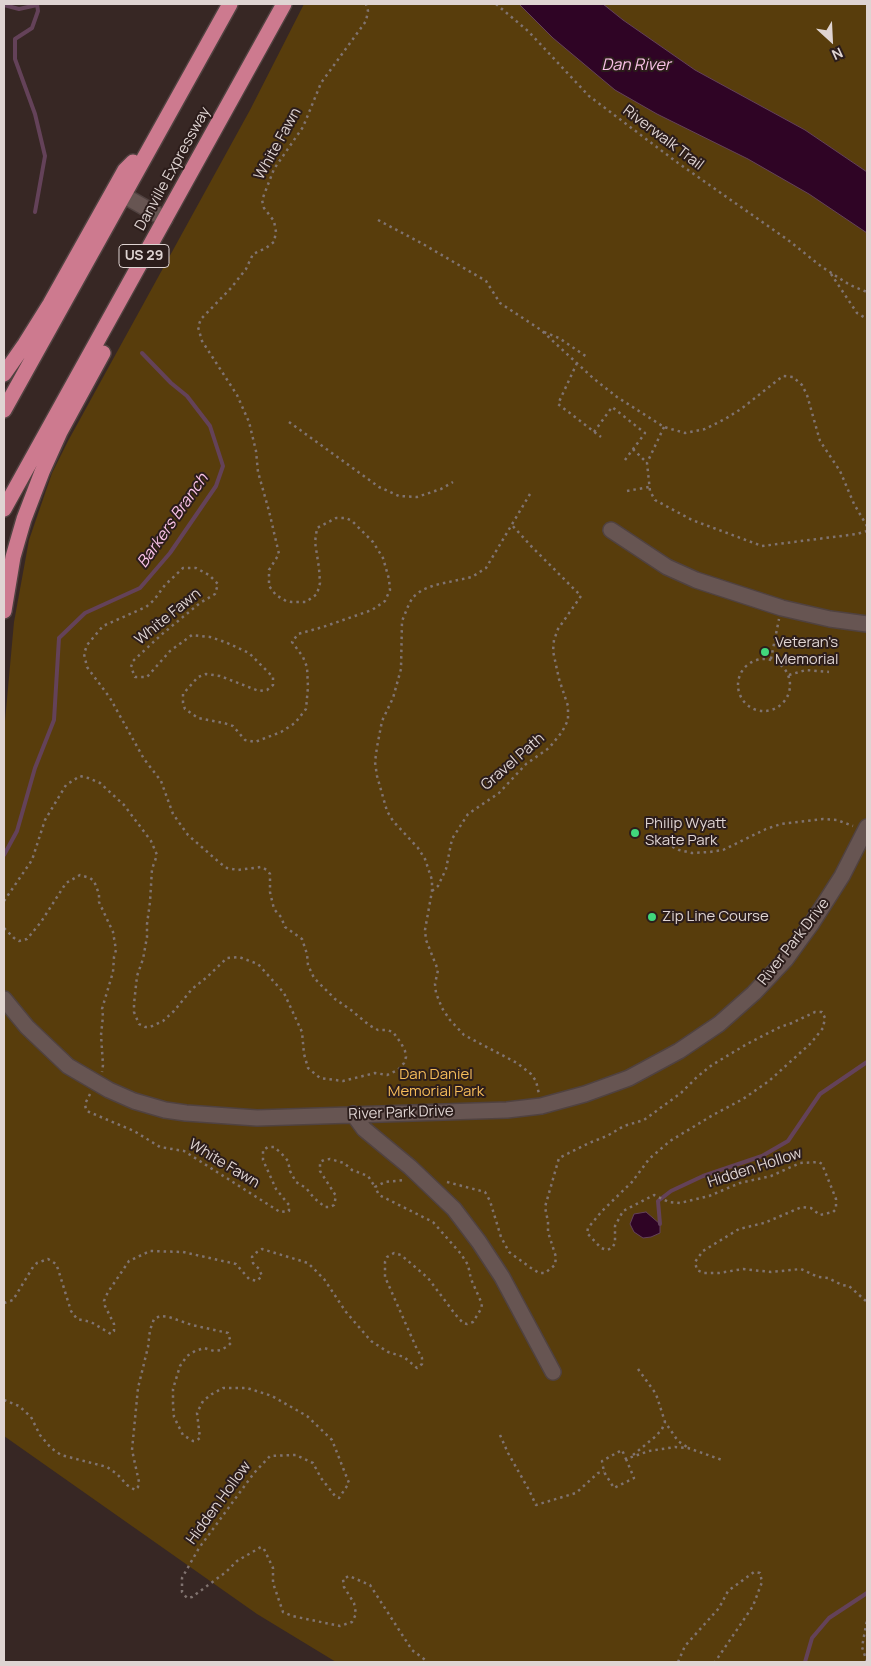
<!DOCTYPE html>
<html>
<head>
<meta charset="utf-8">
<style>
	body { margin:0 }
	#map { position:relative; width:871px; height:1666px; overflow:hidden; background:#372724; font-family:Manrope,sans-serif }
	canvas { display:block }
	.frame { position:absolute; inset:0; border:5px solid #dfd4d2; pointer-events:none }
	.north { position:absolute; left:806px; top:15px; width:50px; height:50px; -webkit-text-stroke:4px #2c1d1b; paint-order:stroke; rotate:155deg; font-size:14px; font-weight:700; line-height:20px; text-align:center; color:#dfd4d2 }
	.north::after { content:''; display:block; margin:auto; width:18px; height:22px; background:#dfd4d2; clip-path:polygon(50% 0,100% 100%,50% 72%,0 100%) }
</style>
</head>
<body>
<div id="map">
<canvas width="871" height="1666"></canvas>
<div class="frame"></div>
<div class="north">N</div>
</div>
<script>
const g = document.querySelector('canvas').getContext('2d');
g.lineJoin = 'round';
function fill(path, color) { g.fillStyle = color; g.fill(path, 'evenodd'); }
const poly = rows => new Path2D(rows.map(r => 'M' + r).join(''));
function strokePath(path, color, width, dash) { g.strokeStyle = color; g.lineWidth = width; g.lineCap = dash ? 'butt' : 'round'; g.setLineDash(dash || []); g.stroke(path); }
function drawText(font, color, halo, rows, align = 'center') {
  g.font = font + ' Manrope,sans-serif'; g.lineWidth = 4; g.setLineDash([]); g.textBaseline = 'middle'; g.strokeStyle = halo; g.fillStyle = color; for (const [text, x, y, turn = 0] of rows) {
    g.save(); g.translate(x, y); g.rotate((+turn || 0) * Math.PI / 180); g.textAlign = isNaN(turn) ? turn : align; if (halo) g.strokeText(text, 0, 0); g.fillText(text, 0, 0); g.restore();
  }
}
fill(poly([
	[304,4,538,4,867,227,867,1662,336,1662,257,1614,4,1436,4,732,14,622,29,540,52,473,68,441,250,110],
	[603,4,867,4,867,172,805,130,695,70,623,20]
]), '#583d0c');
const water = poly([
	[519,4,603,4,623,20,695,70,805,130,867,172,867,233,809,194,748,159,657,114,615,90,553,38,519,4],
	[646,1212,660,1224,660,1233,651,1237,643,1238,634,1232,630,1224,634,1214,646,1212]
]);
fill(water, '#2f0425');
strokePath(water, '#644259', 1);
strokePath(poly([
	[4,5,19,9,37,5],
	[35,212,45,156,35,114,15,59,15,39,32,28,38,11,37,4],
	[4,855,17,831,35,768,54,720,59,638,85,613,140,588,170,553,216,486,223,466,210,426,187,396,171,383,142,353],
	[660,1224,658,1201,671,1191,703,1176,762,1156,788,1141,820,1094,867,1062],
	[805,1662,812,1638,829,1618,867,1593]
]), '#644259', 4);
const minor = poly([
	[123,195,165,219],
	[611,530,667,567,696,580,782,608,830,619,867,624],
	[4,999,27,1027,68,1066,109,1090,134,1101,165,1110,186,1113,257,1118,507,1110,541,1106,585,1094,629,1078,679,1051,719,1024,754,993,786,959,812,923,842,876,867,827],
	[353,1114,364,1129,410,1167,454,1209,479,1242,502,1277,553,1372]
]);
const highway = poly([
	[4,374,25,344,50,304,125,170,133,162],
	[4,410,230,4],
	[4,509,284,4],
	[4,611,13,557,24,519,42,472,60,432,103,353]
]);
strokePath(minor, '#504240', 18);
strokePath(highway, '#504240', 18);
strokePath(poly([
	[496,4,528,31,589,96,678,163,788,240,822,267,850,285,867,292],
	[378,220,423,244,486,281,500,303,541,330,593,378,617,397,664,427,685,433,705,429,725,419,741,409,783,376,793,377,802,385,807,395,820,441,840,471,854,504,867,526],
	[831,274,857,313,867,319],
	[544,332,559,338,587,357],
	[577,363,558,404,601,437],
	[289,422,379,487,399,496,417,497,441,489,453,482],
	[664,427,647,463,650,491,655,500,692,520,762,546,857,534,867,531],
	[594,432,612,407,645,433,625,460],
	[633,449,647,463],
	[627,491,649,487],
	[530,494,486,568,472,577,435,585,422,590,413,597,409,604,402,621,401,669,393,698,382,721,377,747,375,762,377,776,387,811,393,821,418,848,425,859,432,880,432,891,425,930,426,940,438,970,435,984,436,993,442,1008,450,1020,464,1035,517,1063,531,1074,536,1081,539,1094],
	'738 685a26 26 0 1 1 52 0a26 26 0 1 1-52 0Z',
	[771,659,779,619],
	[789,675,806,670,829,672],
	[662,839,667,844,679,850,692,853,710,852,723,850,766,829,781,824,823,819,837,820,853,826],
	[432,891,438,886,446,869,452,839,468,814,499,793,526,764,549,748,562,732,568,720,568,706,559,679,553,651,554,640,558,629,581,596,531,546,511,524],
	[4,901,32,860,45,820,66,785,80,776,88,778,100,783,124,805,151,841,157,855,152,869,150,902,147,924,147,937,143,959,137,976,134,1004,134,1012,139,1024,145,1027,150,1027,163,1021,174,1011,192,989,206,978,227,958,239,957,258,964,284,993,302,1032,304,1054,308,1068,320,1078,343,1081,375,1073,387,1075,398,1070,404,1063,406,1057,405,1051,401,1043,393,1032,387,1030,378,1030,369,1025,351,1010,335,999,314,978,308,965,307,954,302,939,285,927,281,917,274,909,270,892,270,874,267,870,261,867,238,870,227,868,220,863,188,835,173,814,161,781,144,759,110,698,87,667,84,654,87,645,103,626,146,607,154,600,165,585,183,568,196,568,209,575,218,584,215,594,200,603,161,635,133,661,131,667,135,677,147,677,170,651,192,635,210,637,225,642,249,653,273,677,273,685,267,690,259,691,220,676,206,674,198,677,183,694,183,703,185,709,198,718,224,723,233,726,245,740,255,742,281,732,295,723,306,709,308,687,307,667,303,657,292,642,298,634,323,627,372,610,385,601,390,590,389,579,383,558,373,542,352,521,346,518,336,518,317,528,315,542,319,568,320,583,317,594,306,602,292,602,286,601,276,595,269,586,269,570,279,554,269,511,258,472,256,451,249,422,237,395,202,341,198,327,201,319,231,288,246,269,253,254,266,248,274,242,276,232,274,221,264,208,262,200,274,169,303,127,321,83,366,21,368,11,366,4],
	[4,928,14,938,19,941,27,939,41,922,66,883,80,875,90,878,94,881,99,894,99,902,113,932,116,950,114,957,113,972,102,1009,103,1016,101,1035,103,1065,102,1072],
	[90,1094,85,1104,86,1110,89,1112,134,1131,160,1147,184,1151,280,1212,289,1211,289,1205,276,1189,263,1160,263,1150,268,1147,274,1147,281,1153,288,1161,290,1171,296,1182,306,1188,314,1198,325,1207,330,1207,334,1205,336,1196,320,1171,320,1162,324,1160,330,1159,344,1163,352,1170,368,1176,375,1187],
	[447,1182,485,1192,490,1201,501,1237,509,1252,531,1268,539,1273,545,1273,555,1265,556,1257,548,1232,548,1222,545,1207,559,1158,589,1143,607,1136,624,1126,644,1120,681,1093,697,1077,712,1065,747,1044,780,1027,792,1023,815,1012,822,1012,825,1018,823,1028,811,1043,769,1081,743,1099,713,1115,670,1141,649,1159,632,1182,602,1211,588,1228,587,1233,601,1248,607,1250,612,1248,615,1243,615,1226,623,1211,654,1195,669,1202,680,1203,709,1196,740,1183,771,1176,800,1163,819,1162,822,1164,836,1199,836,1209,833,1212,820,1215,811,1208,802,1207,764,1223,739,1229,703,1251,695,1262,697,1270,704,1273,719,1273,743,1269,771,1272,801,1269,818,1277,828,1278,842,1285,849,1286,867,1302],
	[4,1303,13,1300,33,1267,37,1263,48,1259,56,1264,58,1269,71,1311,77,1319,91,1322,111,1334,114,1331,114,1324,105,1306,104,1301,108,1292,129,1261,150,1251,183,1252,236,1264,249,1279,257,1281,262,1276,259,1269,253,1263,252,1257,257,1252,262,1249,308,1263,324,1279,346,1312,371,1341,388,1352,404,1357,417,1368,422,1364,422,1358,416,1347,385,1277,385,1262,387,1257,394,1253,401,1255,428,1278,455,1314,463,1323,467,1324,473,1322,481,1309,482,1304,471,1279,468,1265,461,1254,433,1222,379,1195,375,1187,385,1182,404,1180],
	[638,1369,656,1394,665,1422,678,1441,687,1447],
	[4,1400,19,1406,31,1417,40,1435,51,1448,61,1455,107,1467,117,1474,127,1485,135,1490,138,1487,139,1482,132,1450,138,1388,148,1347,150,1330,154,1319,160,1316,169,1317,192,1325,228,1333,231,1343,228,1346,221,1350,214,1351,204,1348,195,1351,187,1356,180,1366,173,1389,173,1404,174,1417,183,1435,193,1441,196,1441,200,1438,197,1413,203,1401,212,1394,223,1388,247,1388,272,1396,307,1416,332,1440,349,1483,339,1498,335,1496,321,1478,313,1463,296,1455,270,1456,254,1473,199,1548,182,1578,182,1592,187,1598,192,1597,226,1572,237,1561,261,1547,264,1549,273,1568,273,1583,283,1612,292,1616,340,1626,352,1622,356,1614,354,1603,344,1587,343,1579,349,1576,370,1585,412,1650,428,1662],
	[500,1435,508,1453,529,1490,536,1505,576,1493,598,1473,604,1472],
	[633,1455,656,1436,662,1429,665,1422],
	[626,1459,634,1478,614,1488,604,1472,602,1461,622,1450,626,1459,649,1451,675,1447,688,1448,722,1460],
	[678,1662,685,1646,719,1608,728,1591,754,1572,760,1573,762,1582,753,1606,715,1662],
	[867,1662,862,1647,867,1620]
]), '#807370', 2.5, [2.5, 4]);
strokePath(minor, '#675552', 15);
strokePath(highway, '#cd7a8f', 15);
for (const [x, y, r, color] of [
	[765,652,5,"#41d77c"],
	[635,833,5,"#41d77c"],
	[652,917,5,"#41d77c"]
]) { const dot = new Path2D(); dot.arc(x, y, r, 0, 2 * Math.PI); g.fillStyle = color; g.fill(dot); strokePath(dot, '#2c1d1b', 2); }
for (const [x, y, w] of [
	[144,256,50]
]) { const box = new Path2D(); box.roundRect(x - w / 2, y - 11.5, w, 23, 4); g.fillStyle = '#2c1d1b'; g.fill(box); strokePath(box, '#dfd4d2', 1); }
drawText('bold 14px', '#dfd4d2', null, [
	["US 29",144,256]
]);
drawText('15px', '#dfd4d2', '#2c1d1b', [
	["Riverwalk Trail",663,138,37],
	["White Fawn",278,144,-61],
	["Danville Expressway",173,169,-61],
	["White Fawn",168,617,-39],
	["Gravel Path",513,762,-41],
	["River Park Drive",794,942,-52],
	["River Park Drive",401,1113,-2],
	["White Fawn",224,1164,31],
	["Hidden Hollow",755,1168,-18],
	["Hidden Hollow",219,1503,-54]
]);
drawText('15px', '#dfd4d2', '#2c1d1b', [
	["Veteran's",775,643],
	["Memorial",775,660],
	["Philip Wyatt",645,824],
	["Skate Park",645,841],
	["Zip Line Course",662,917]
], 'left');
drawText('15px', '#f6bc5a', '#2c1d1b', [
	["Dan Daniel",436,1075],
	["Memorial Park",436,1092]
]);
drawText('italic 16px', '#fac2e7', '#2c1d1b', [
	["Dan River",636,66],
	["Barkers Branch",173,521,-55]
]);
</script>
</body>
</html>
